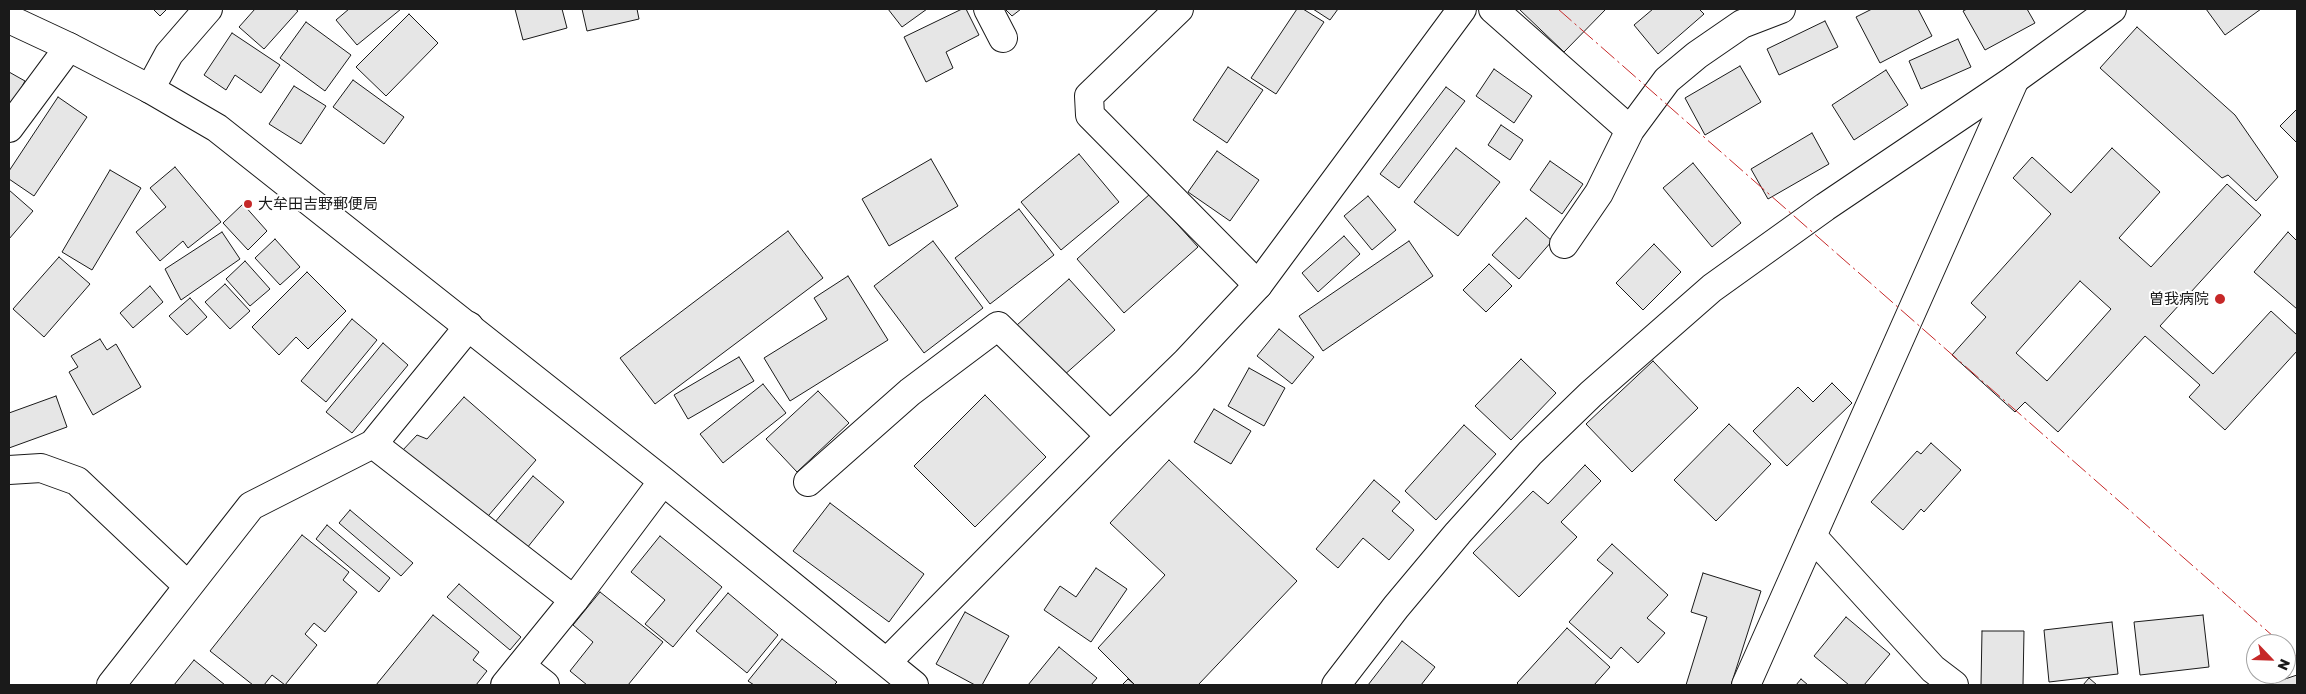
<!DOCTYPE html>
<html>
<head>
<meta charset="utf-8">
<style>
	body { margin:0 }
	#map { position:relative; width:2306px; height:694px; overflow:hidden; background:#fff; font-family:"Golos Text",sans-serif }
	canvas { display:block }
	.frame { position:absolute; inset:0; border:10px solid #1a1a1a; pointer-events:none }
	.north { position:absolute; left:2246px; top:634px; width:50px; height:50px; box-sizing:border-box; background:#fff; border:1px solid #a3a3a3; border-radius:50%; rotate:114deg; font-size:14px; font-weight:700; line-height:20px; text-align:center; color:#1a1a1a }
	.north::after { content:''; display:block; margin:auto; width:18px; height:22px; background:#c62828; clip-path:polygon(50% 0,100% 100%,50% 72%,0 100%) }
</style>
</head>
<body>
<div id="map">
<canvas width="2306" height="694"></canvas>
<div class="frame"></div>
<div class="north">N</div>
</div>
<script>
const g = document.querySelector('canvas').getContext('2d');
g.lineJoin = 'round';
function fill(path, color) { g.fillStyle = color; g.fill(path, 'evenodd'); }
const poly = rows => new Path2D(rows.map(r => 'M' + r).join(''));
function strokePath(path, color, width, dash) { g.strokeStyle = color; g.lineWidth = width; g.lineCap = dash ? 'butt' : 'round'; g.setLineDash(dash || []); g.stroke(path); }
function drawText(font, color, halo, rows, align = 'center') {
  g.font = font + ' "Golos Text","Noto Sans JP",sans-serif'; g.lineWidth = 4; g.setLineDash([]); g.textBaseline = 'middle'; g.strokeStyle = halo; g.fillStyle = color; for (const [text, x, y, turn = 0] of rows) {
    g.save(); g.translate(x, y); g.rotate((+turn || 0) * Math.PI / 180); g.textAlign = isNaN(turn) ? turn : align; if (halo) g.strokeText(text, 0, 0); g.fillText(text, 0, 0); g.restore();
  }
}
const building = poly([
	[153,9,167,9,160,16,153,9],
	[255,9,295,9,298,11,264,49,239,27,255,9],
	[349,9,401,9,357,45,336,20,349,9],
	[515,9,562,9,567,28,523,40,515,9],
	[582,9,637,9,639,19,587,31,582,9],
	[888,9,927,9,902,27,888,9],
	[962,9,966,9,979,35,946,52,953,68,926,82,904,37,962,9],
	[1005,9,1021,9,1012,16,1005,9],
	[1297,9,1303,9,1324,22,1276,94,1251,78,1297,9],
	[1313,9,1338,9,1330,20,1313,9],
	[1519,9,1606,9,1564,52,1519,9],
	[1653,9,1699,9,1704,14,1658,54,1634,25,1653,9],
	[1872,9,1918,9,1932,36,1880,63,1856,17,1872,9],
	[1967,9,2027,9,2035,23,1985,50,1963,11,1967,9],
	[2206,9,2261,9,2225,35,2206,9],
	[409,14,438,43,386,96,356,67,409,14],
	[1825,21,1838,47,1779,75,1767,49,1825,21],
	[306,22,351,55,325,91,280,58,306,22],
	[2137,27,2235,115,2278,177,2256,201,2228,175,2222,178,2100,68,2137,27],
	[232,33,280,65,261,93,235,75,226,90,204,75,232,33],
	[1958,39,1971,67,1921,89,1909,61,1958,39],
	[1740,66,1761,102,1705,135,1685,98,1740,66],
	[1228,67,1263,90,1227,143,1193,120,1228,67],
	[1494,69,1532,96,1514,123,1476,96,1494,69],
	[1886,70,1908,105,1854,140,1832,105,1886,70],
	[9,72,25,81,9,110,9,72],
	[353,80,404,117,384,144,333,107,353,80],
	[294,86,326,106,301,144,269,124,294,86],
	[1446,87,1465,101,1399,188,1380,174,1446,87],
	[58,97,87,117,34,196,9,179,9,171,58,97],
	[2297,109,2297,143,2280,126,2297,109],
	[1501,125,1523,140,1510,160,1488,145,1501,125],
	[1812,133,1829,164,1768,199,1751,169,1812,133],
	[1456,148,1500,182,1458,236,1414,202,1456,148],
	[2112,148,2160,192,2119,238,2151,267,2227,184,2261,215,2160,326,2213,374,2271,311,2297,335,2297,351,2225,430,2189,397,2200,385,2145,336,2058,432,2025,402,2015,412,1952,355,1986,317,1971,303,2051,214,2013,178,2032,157,2071,193,2112,148],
	[2080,281,2111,309,2047,381,2016,353,2080,281],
	[1217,151,1259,180,1230,221,1188,192,1217,151],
	[1079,154,1119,202,1061,250,1021,202,1079,154],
	[931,159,958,206,889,246,862,199,931,159],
	[1550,161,1583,184,1562,214,1530,190,1550,161],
	[1693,163,1741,223,1712,247,1663,188,1693,163],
	[175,167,221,222,188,248,183,241,160,261,136,232,166,207,150,188,175,167],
	[110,170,141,188,92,270,62,252,110,170],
	[9,190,33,211,9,239,9,190],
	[1150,194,1198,247,1124,313,1077,259,1150,194],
	[1368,196,1396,230,1372,250,1344,216,1368,196],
	[243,204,267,231,248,250,223,223,243,204],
	[1019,209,1054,255,990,304,955,258,1019,209],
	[1526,218,1552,241,1519,279,1492,255,1526,218],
	[788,231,823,278,655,404,620,358,788,231],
	[222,232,240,259,181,300,165,269,222,232],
	[2288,232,2297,241,2297,309,2254,272,2288,232],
	[1344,236,1360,254,1318,292,1302,273,1344,236],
	[275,239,300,267,280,285,255,258,275,239],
	[933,241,983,308,924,353,874,286,933,241],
	[1409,241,1433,276,1323,351,1299,316,1409,241],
	[1654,244,1681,272,1643,310,1616,283,1654,244],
	[59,257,90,284,44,337,13,309,59,257],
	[245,261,270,289,250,306,226,279,245,261],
	[1489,264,1512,286,1486,312,1463,290,1489,264],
	[307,272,346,311,308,349,296,337,279,355,252,327,307,272],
	[848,276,888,340,790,401,764,358,827,319,814,298,848,276],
	[1069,279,1115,330,1063,376,1017,325,1069,279],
	[225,284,250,311,230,329,205,302,225,284],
	[150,286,163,302,133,328,120,313,150,286],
	[190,298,207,317,187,335,169,316,190,298],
	[352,319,377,340,326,402,301,381,352,319],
	[1279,329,1314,357,1292,384,1257,356,1279,329],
	[100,339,107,350,116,344,141,387,93,415,69,372,78,367,71,356,100,339],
	[383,343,408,365,352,433,326,412,383,343],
	[739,357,754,381,688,419,674,395,739,357],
	[1521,359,1556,393,1511,440,1475,406,1521,359],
	[1653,361,1698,408,1632,472,1586,424,1653,361],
	[1249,368,1285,388,1264,426,1228,406,1249,368],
	[1832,383,1852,403,1787,466,1753,431,1798,387,1813,402,1832,383],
	[763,384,786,413,723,463,700,434,763,384],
	[818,391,849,423,797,472,766,439,818,391],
	[985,395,1046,457,975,527,914,466,985,395],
	[56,396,67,427,9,448,9,413,56,396],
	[464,397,536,460,483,522,402,451,417,435,427,439,464,397],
	[1214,409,1251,431,1231,464,1194,442,1214,409],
	[1729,424,1771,464,1716,521,1674,480,1729,424],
	[1464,425,1496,454,1436,520,1405,491,1464,425],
	[1931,443,1961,470,1924,512,1921,509,1903,530,1871,502,1917,451,1921,454,1931,443],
	[1169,460,1297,581,1198,685,1135,685,1098,648,1165,575,1110,523,1169,460],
	[1585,465,1601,481,1561,522,1577,537,1519,597,1473,553,1533,491,1548,504,1585,465],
	[533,476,564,502,527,548,495,522,533,476],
	[1374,480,1400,502,1392,511,1414,530,1389,560,1363,538,1338,568,1316,549,1374,480],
	[830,503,924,574,889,622,793,551,830,503],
	[350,510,413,563,401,576,339,523,350,510],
	[327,525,390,578,379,592,316,539,327,525],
	[302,535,349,572,343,580,357,592,325,632,314,623,305,634,317,645,285,685,272,675,264,685,253,685,210,651,302,535],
	[660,536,722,587,673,647,645,624,665,600,631,572,660,536],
	[1612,544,1668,595,1647,618,1665,633,1638,663,1621,647,1611,659,1569,622,1613,573,1597,560,1612,544],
	[1096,568,1127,589,1091,642,1044,610,1060,586,1076,597,1096,568],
	[1703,573,1761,591,1731,685,1686,685,1707,617,1691,612,1703,573],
	[459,584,521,637,510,650,447,597,459,584],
	[600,592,663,642,628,685,587,685,570,671,593,642,573,625,600,592],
	[728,593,778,635,747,673,696,631,728,593],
	[965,612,1009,636,982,685,975,685,936,664,965,612],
	[433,615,479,652,473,660,487,671,476,685,376,685,433,615],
	[2203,615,2209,667,2140,675,2134,622,2203,615],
	[1846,617,1890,654,1864,685,1849,685,1814,656,1846,617],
	[2112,622,2118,674,2049,682,2044,630,2112,622],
	[1567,628,1610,667,1594,685,1519,685,1517,683,1567,628],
	[1982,631,2024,631,2023,685,1981,685,1982,631],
	[782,639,837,682,834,685,754,685,748,681,782,639],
	[1402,641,1435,667,1421,685,1368,685,1402,641],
	[1059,647,1097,678,1091,685,1028,685,1059,647],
	[194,660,225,685,174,685,194,660],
	[2297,675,2297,685,2267,685,2297,675],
	[2089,678,2097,685,2083,685,2089,678],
	[1128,679,1135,685,1122,685,1128,679],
	[1801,679,1808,685,1796,685,1801,679]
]);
fill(building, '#e6e6e6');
strokePath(building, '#1a1a1a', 1);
const street = poly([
	[988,9,1003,38],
	[1179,9,1089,96,1090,115,1258,285],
	[1493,9,1630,130,1667,80,1697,55,1742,24,1781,9],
	[150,89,169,54,208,9],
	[9,128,69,47],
	[1564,244,1599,193,1630,130],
	[373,444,469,326],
	[9,470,41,468,77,481,188,586],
	[808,482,910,392,998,326,1110,436],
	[1812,536,1933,669,1954,685],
	[521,666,545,685],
	[111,685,251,506,373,444,574,600],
	[1746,685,2015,79]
]);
const secondary = poly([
	[9,19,69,47,150,89,217,128,663,481,914,685],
	[887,662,1110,436,1186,362,1258,285,1462,9],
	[505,685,574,600,663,481],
	[1336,685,1396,607,1458,533,1530,453,1591,394,1712,288,1825,207,2015,79,2112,9]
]);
strokePath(street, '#1a1a1a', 30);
strokePath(secondary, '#1a1a1a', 30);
strokePath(street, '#fff', 28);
strokePath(secondary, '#fff', 28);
strokePath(poly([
	[1558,9,2282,644],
	[2286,647,2297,657]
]), '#c62828', 1, [18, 4, 2.5, 4]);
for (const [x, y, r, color] of [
	[248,204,5,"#c62828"],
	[2220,299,6,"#c62828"]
]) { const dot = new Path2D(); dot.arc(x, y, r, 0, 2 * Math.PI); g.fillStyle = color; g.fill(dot); strokePath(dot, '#fff', 2); }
drawText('15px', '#1a1a1a', '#fff', [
	["大牟田吉野郵便局",258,204],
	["曽我病院",2209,299,"right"]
], 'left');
</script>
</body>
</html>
